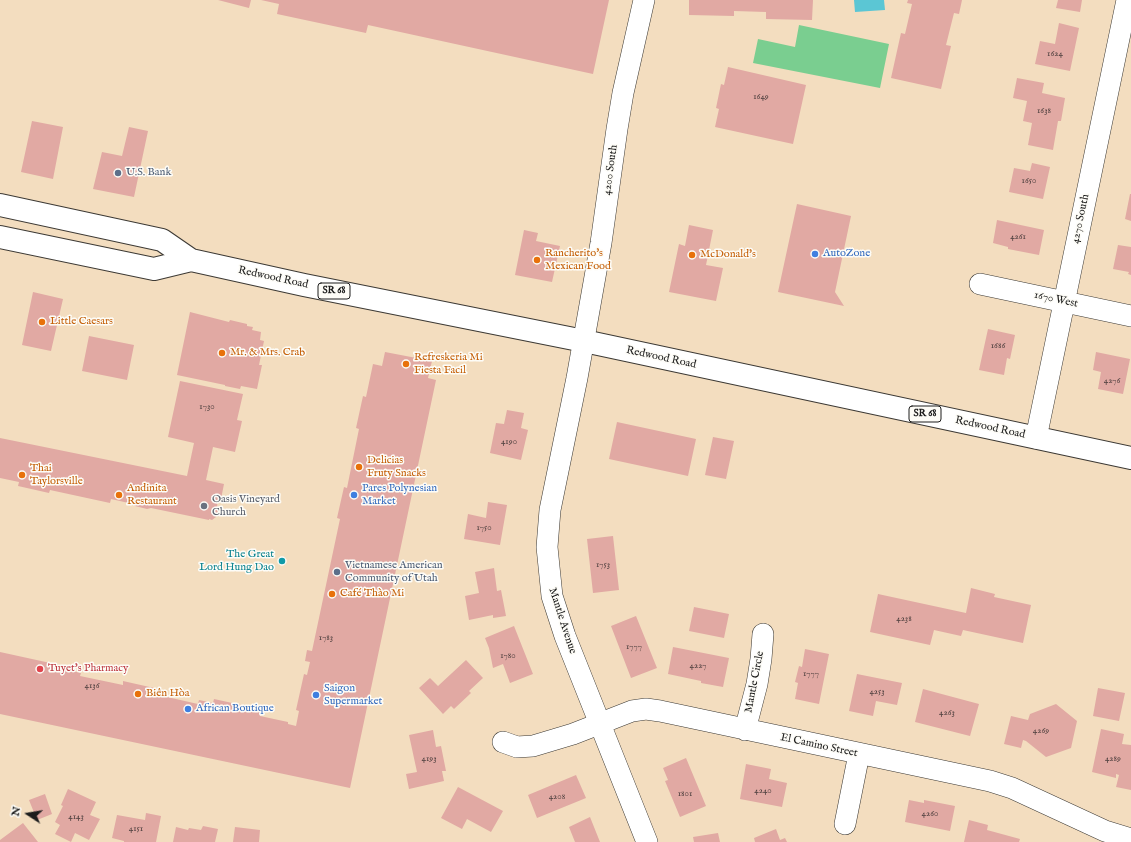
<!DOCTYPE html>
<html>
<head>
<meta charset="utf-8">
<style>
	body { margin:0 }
	#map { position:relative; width:1131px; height:842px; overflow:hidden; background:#f3ddbf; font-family:"IM FELL English",serif }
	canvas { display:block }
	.north { position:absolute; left:8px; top:794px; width:40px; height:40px; -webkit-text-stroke:3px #fdfcf7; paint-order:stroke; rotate:282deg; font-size:11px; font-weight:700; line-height:16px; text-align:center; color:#1c1c1c }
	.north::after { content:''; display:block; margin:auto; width:14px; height:18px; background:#1c1c1c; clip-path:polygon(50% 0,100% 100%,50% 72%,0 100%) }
</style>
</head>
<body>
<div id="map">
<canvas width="1131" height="842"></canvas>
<div class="north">N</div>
</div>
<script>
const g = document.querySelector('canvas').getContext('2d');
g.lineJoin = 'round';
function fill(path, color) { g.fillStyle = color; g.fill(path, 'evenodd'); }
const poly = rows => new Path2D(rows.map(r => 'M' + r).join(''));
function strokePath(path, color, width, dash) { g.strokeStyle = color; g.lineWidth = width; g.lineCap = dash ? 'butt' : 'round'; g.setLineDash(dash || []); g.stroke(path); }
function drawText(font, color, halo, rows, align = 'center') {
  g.font = font + ' "IM FELL English",serif'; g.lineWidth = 3; g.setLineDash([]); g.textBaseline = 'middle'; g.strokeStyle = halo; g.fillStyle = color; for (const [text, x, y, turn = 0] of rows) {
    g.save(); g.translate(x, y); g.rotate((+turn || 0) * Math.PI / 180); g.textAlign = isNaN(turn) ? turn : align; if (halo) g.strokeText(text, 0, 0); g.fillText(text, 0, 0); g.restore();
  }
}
fill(poly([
	[799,25,889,44,880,88,753,63,758,39,795,47]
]), '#7ace90');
fill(poly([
	[854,0,884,0,885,10,855,12]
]), '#5bc6d4');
fill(poly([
	[218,0,251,0,249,8],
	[261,0,609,0,593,74,368,25,366,33,277,14,279,4],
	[689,0,813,0,812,20,766,19,766,12,734,11,734,16,689,15],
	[908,0,962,0,959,14,954,13,946,45,951,46,941,89,891,78,901,33,905,34,912,4,907,3],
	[1058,0,1082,0,1080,12,1056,8],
	[1059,23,1079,28,1070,71,1035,64,1040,41,1055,44],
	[728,67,806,85,793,144,715,127,719,109,716,108,721,84,724,85],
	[1017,78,1044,83,1042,93,1065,98,1061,121,1058,121,1053,150,1028,145,1032,123,1023,121,1027,101,1013,98],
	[32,121,63,127,53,179,21,172],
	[129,127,148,131,134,197,93,189,102,152,122,156],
	[1032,163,1050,167,1043,199,1009,192,1014,168,1030,171],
	[1130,194,1131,194,1131,221,1125,219],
	[797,204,851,216,835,292,844,306,778,292],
	[997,220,1044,230,1039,255,1008,249,1008,247,993,243],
	[689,225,713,230,706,265,723,268,716,301,669,292,679,244,685,246],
	[524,230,538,233,536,241,560,246,552,282,515,275],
	[1118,245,1131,247,1131,275,1128,274,1129,272,1113,269],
	[33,292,63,299,51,351,22,345],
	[190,312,229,322,230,320,247,324,247,326,253,327,252,330,261,332,260,340,264,341,259,365,262,365,257,389,241,386,240,389,225,386,225,385,177,375],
	[988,329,1015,335,1010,359,1007,358,1004,375,979,370],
	[89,336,134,345,127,380,82,371],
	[385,352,432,361,428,378,436,380,350,788,0,714,0,652,64,666,64,669,81,673,80,676,123,685,123,681,154,688,154,692,168,695,167,697,198,704,199,700,213,703,214,699,246,706,245,709,260,712,260,716,288,722,288,724,296,726,299,711,296,710,304,674,307,675,310,662,305,661,307,650,312,651,340,519,337,518,344,487,347,488,359,429,356,428,363,396,366,397,373,364,382,366],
	[1096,352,1130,359,1123,394,1098,389,1101,372,1093,370],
	[180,381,243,394,237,420,242,421,235,452,213,447,206,480,224,484,221,499,218,498,217,507,219,507,217,514,216,517,212,520,209,519,209,520,151,508,147,509,135,506,133,504,111,499,110,503,50,490,49,493,18,486,19,482,0,478,0,438,187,476,194,443,168,437],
	[507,410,524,413,521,428,528,430,521,460,490,453,496,423,504,424],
	[617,422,696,439,688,476,609,459],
	[713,437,734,441,726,479,705,475],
	[488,502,507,505,500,545,464,539,468,514,486,518],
	[613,536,619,590,593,593,587,539],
	[494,568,497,591,501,590,506,616,493,618,493,615,469,620,465,596,479,593,475,572],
	[971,588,995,594,994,597,1031,605,1023,643,963,630,961,636,934,630,930,645,870,632,878,594,966,613],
	[694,607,729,614,724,638,689,631],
	[636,616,657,668,631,678,611,626],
	[514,626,533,674,510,683,503,664,493,668,489,648,485,638],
	[673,647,729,658,723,687,701,683,701,681,668,674],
	[805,649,829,654,819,704,795,699,798,683,795,682,799,666,802,667],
	[466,660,483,678,469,691,471,693,454,709,451,706,443,714,419,688,430,678,438,686],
	[857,674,902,683,897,705,876,701,873,716,849,711],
	[1098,688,1125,693,1119,721,1093,716],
	[923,689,979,704,970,736,915,722],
	[1056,704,1077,721,1071,748,1046,757,1026,741,1023,740,1021,748,1004,744,1011,716,1028,720,1030,714],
	[1101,729,1124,734,1122,744,1131,745,1131,790,1116,787,1119,775,1116,774,1116,778,1092,772],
	[433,730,436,747,441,746,446,771,442,771,444,781,409,789,406,774,417,772,409,735],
	[686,758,706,806,680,817,665,781,668,780,663,768],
	[746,764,771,769,769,779,787,783,782,807,740,799],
	[576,775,586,798,537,818,528,795],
	[458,787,503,811,491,832,467,819,462,829,441,818],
	[68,789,96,802,90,815,100,819,89,840,75,833,71,842,55,834,60,825,55,822,63,806,61,805],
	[45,794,52,814,37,820,29,800],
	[909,800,924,803,924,800,955,806,950,831,905,822],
	[146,813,161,816,156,842,124,842,124,841,112,838,117,815,145,820],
	[590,817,600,842,575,842,569,827],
	[969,820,988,825,987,830,1020,839,1019,842,964,842],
	[23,823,38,842,0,842,0,840],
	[203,826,218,829,215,842,173,842,176,827,188,830,189,828,201,830],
	[235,827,260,830,259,842,233,842],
	[776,829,780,840,785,838,787,842,755,842,754,838],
	[718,833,720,842,694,842,693,837]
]), '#e1a9a3');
const minor = poly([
	[644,0,623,93,617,129,601,243,577,378,550,510,547,547,552,596,565,636,647,842],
	[980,284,1131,316],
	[1036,438,1127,0],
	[745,730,757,684,761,659,763,634],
	[503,742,517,747,533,746,573,734,632,711,646,709,660,711,990,781,1012,788,1105,831,1131,839],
	[845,824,859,754]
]);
const major = poly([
	[0,205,162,240,191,260,304,285,584,341,1131,458],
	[0,237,154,269,191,260]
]);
strokePath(minor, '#3c3934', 22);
strokePath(major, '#3c3934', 24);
strokePath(minor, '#fff', 21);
strokePath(major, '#fff', 22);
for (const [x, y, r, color] of [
	[118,173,4,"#5c6f8a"],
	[815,254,4,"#3f7fe0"],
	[692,255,4,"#e8710a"],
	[537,260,4,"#e8710a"],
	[42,322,4,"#e8710a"],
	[222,353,4,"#e8710a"],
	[406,364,4,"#e8710a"],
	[359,467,4,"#e8710a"],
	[22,475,4,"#e8710a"],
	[119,495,4,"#e8710a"],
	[354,495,4,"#3f7fe0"],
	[204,506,4,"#6b7280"],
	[282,561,4,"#0f9aa8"],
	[337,572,4,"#5c6f8a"],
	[332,594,4,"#e8710a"],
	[40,669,4,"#e0444e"],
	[138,694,4,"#e8710a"],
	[316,695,4,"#3f7fe0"],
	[188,709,4,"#3f7fe0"]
]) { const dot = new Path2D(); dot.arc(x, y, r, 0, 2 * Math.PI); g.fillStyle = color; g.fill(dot); strokePath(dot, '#fdfcf7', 1.5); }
drawText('9px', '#4d3f3e', null, [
	["1624",1055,54],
	["1649",761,97],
	["1638",1044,111],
	["1650",1029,181],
	["4261",1018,237],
	["1686",998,346],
	["4276",1112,381],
	["1730",207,407],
	["4190",509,442],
	["1750",484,528],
	["1753",603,565],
	["4238",904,619],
	["1783",326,638],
	["1777",634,647],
	["1780",508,656],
	["4227",698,666],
	["1777",811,674],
	["4136",92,686],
	["4253",877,692],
	["4263",947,713],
	["4269",1041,731],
	["4193",429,759],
	["4289",1113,759],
	["4240",763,791],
	["1801",685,794],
	["4208",557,797],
	["4260",930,814],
	["4143",76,817],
	["4151",136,829]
]);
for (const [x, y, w] of [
	[334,291,32],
	[925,414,32]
]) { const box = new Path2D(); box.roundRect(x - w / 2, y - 8, w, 16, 3); g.fillStyle = '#fdfcf7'; g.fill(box); strokePath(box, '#1c1c1c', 1); }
drawText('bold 10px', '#1c1c1c', null, [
	["SR 68",334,291],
	["SR 68",925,414]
]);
drawText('11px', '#1c1c1c', '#fdfcf7', [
	["4200 South",611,170,-82],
	["4270 South",1081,219,-78],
	["Redwood Road",273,278,12],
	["1670 West",1056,300,12],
	["Redwood Road",661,358,12],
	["Redwood Road",990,428,12],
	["Mantle Avenue",562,621,72],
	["Mantle Circle",755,682,-79],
	["El Camino Street",819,746,12]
]);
drawText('11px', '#4e5e75', '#fdfcf7', [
	["U.S. Bank",126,173],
	["Vietnamese American",345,566],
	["Community of Utah",345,579]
], 'left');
drawText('11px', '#c56008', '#fdfcf7', [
	["Rancherito's",545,254],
	["Mexican Food",545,267],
	["McDonald's",700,255],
	["Little Caesars",50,322],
	["Mr. & Mrs. Crab",230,353],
	["Refreskeria Mi",414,358],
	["Fiesta Facil",414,371],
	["Delicias",367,461],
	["Fruty Snacks",367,474],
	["Thai",30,469],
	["Taylorsville",30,482],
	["Andinita",127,489],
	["Restaurant",127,502],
	["Café Thào Mi",340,594],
	["Biên Hòa",146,694]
], 'left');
drawText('11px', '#366cbe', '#fdfcf7', [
	["AutoZone",823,254],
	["Pares Polynesian",362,489],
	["Market",362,502],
	["Saigon",324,689],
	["Supermarket",324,702],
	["African Boutique",196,709]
], 'left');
drawText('11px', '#5b616d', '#fdfcf7', [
	["Oasis Vineyard",212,500],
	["Church",212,513]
], 'left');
drawText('11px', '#0d838f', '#fdfcf7', [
	["The Great",274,555],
	["Lord Hung Dao",274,568]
], 'right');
drawText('11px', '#be3a42', '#fdfcf7', [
	["Tuyet's Pharmacy",48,669]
], 'left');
</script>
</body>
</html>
